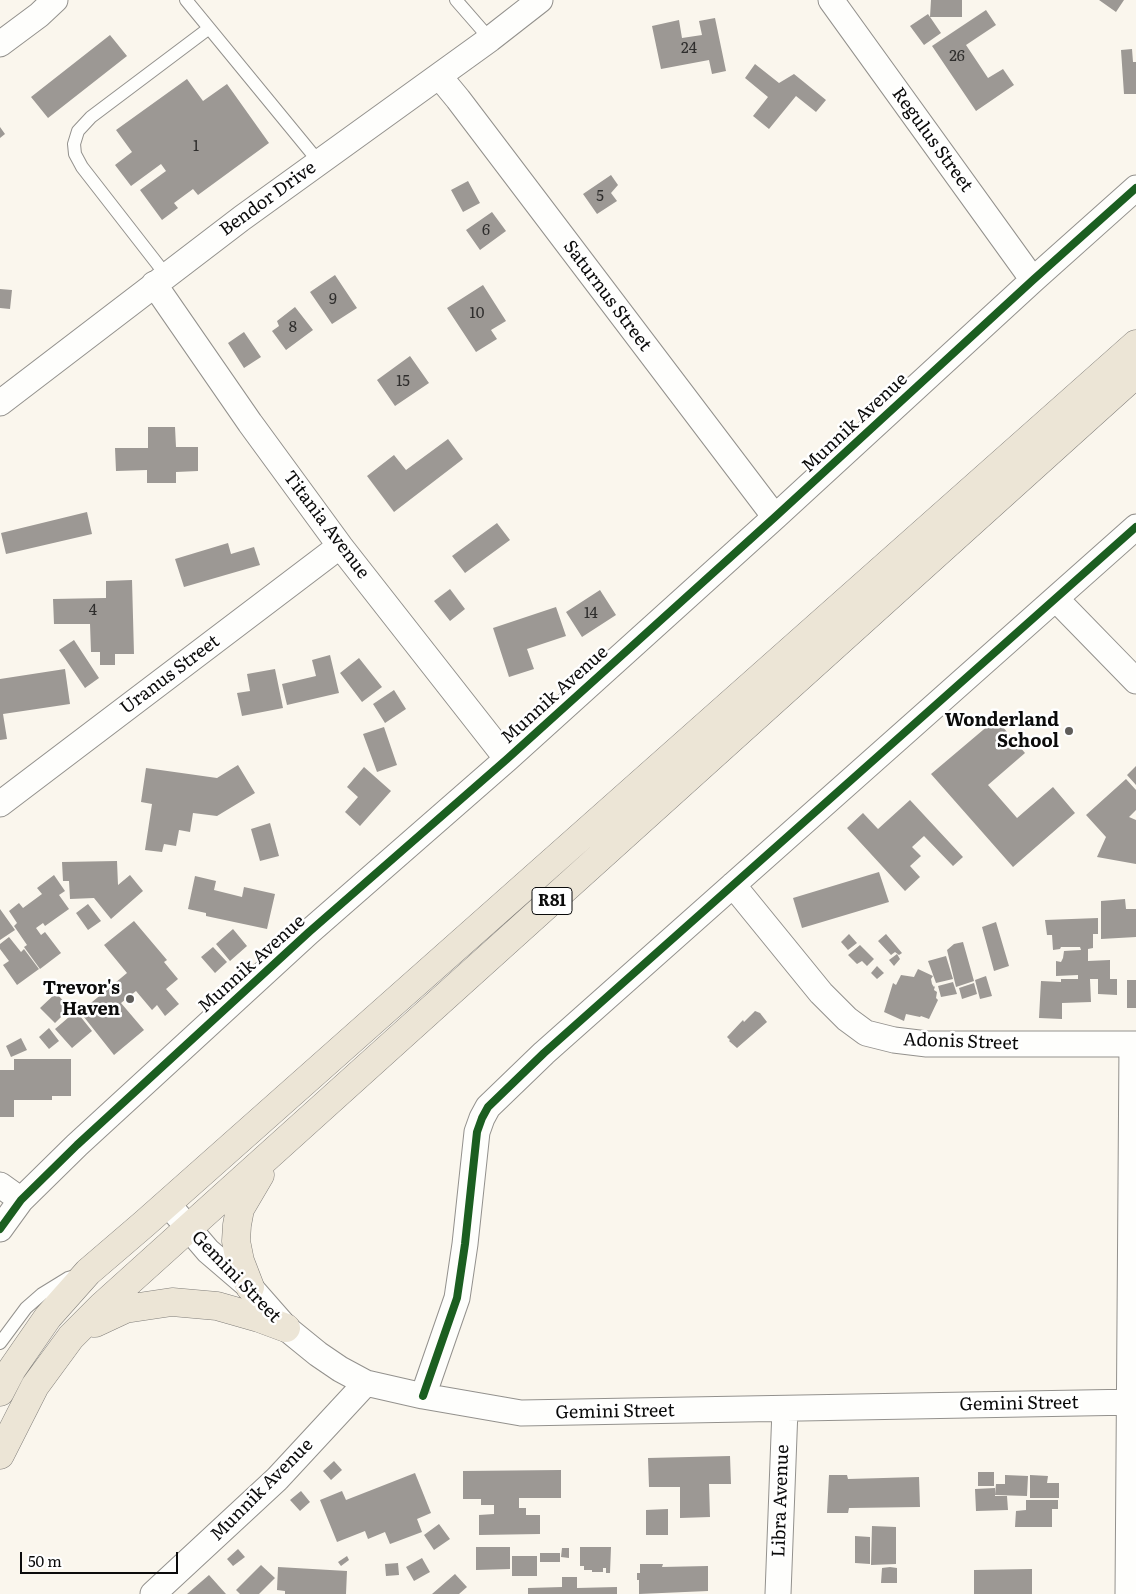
<!DOCTYPE html>
<html>
<head>
<meta charset="utf-8">
<style>
	body { margin:0 }
	#map { position:relative; width:1136px; height:1594px; overflow:hidden; background:#faf6ed; font-family:Literata,serif }
	canvas { display:block }
	.scale { position:absolute; left:20px; top:1552px; width:158px; height:22px; box-sizing:border-box; border:2px solid #0b0b0b; border-top:0; padding-left:6px; font-size:15px; line-height:18px; white-space:nowrap; color:#0b0b0b; -webkit-text-stroke:4px #fff; paint-order:stroke }
</style>
</head>
<body>
<div id="map">
<canvas width="1136" height="1594"></canvas>
<div class="scale">50 m</div>
</div>
<script>
const g = document.querySelector('canvas').getContext('2d');
g.lineJoin = 'round';
function fill(path, color) { g.fillStyle = color; g.fill(path, 'evenodd'); }
const poly = rows => new Path2D(rows.map(r => 'M' + r).join(''));
function strokePath(path, color, width, dash) { g.strokeStyle = color; g.lineWidth = width; g.lineCap = dash ? 'butt' : 'round'; g.setLineDash(dash || []); g.stroke(path); }
function drawText(font, color, halo, rows, align = 'center') {
  g.font = font + ' Literata,serif'; g.lineWidth = 5; g.setLineDash([]); g.textBaseline = 'middle'; g.strokeStyle = halo; g.fillStyle = color; for (const [text, x, y, turn = 0] of rows) {
    g.save(); g.translate(x, y); g.rotate((+turn || 0) * Math.PI / 180); g.textAlign = isNaN(turn) ? turn : align; if (halo) g.strokeText(text, 0, 0); g.fillText(text, 0, 0); g.restore();
  }
}
fill(poly([
	[931,0,962,0,962,17,930,17],
	[1099,0,1124,0,1116,12],
	[986,10,996,25,966,45,988,78,1003,69,1014,85,976,111,932,46],
	[928,14,941,33,924,45,910,26],
	[715,18,726,71,712,74,709,60,661,69,652,26,679,20,682,38,702,35,699,21],
	[110,35,127,56,48,118,31,97],
	[1132,49,1133,62,1136,62,1136,94,1124,94,1121,50],
	[755,64,779,83,794,74,826,100,816,112,796,96,769,129,753,116,768,97,745,78],
	[187,79,203,101,227,84,269,143,198,195,193,189,174,203,178,208,162,220,140,190,166,171,161,164,131,186,115,165,132,152,116,130],
	[0,127,5,134,0,138],
	[611,175,618,185,611,193,617,201,597,214,583,194],
	[468,181,480,203,463,212,451,190],
	[492,212,506,231,480,250,466,230],
	[335,275,357,308,332,324,310,292],
	[483,285,506,321,491,330,497,339,476,352,447,308],
	[0,289,12,290,10,309,0,308],
	[295,307,313,330,286,350,272,331,279,326,277,321],
	[244,332,261,357,244,368,228,343],
	[410,356,429,383,395,406,377,380],
	[148,427,175,427,176,447,198,447,198,471,176,472,176,483,147,483,147,470,116,471,115,448,148,448],
	[448,439,463,459,394,512,367,476,394,455,406,470],
	[87,512,92,534,6,554,1,533],
	[497,523,510,540,465,573,452,556],
	[228,543,231,554,254,547,260,565,184,587,175,559],
	[132,580,134,654,115,654,115,665,100,665,100,652,91,652,90,624,54,624,53,599,106,598,106,581],
	[450,589,465,609,450,621,434,601],
	[600,590,616,615,582,637,566,612],
	[556,607,566,636,527,649,534,669,509,677,493,628],
	[74,640,99,678,85,688,59,650],
	[330,655,339,693,287,705,282,684,316,676,312,660],
	[359,658,382,687,362,702,340,673],
	[65,669,70,704,3,714,7,739,0,740,0,679],
	[275,669,283,708,242,716,237,693,250,691,247,674],
	[394,690,406,709,385,723,373,704],
	[996,719,1025,753,988,785,1017,818,1053,787,1075,813,1013,867,931,774],
	[384,727,397,765,377,772,363,734],
	[238,765,255,793,217,816,193,813,190,832,179,830,176,846,164,844,162,852,145,850,152,804,141,802,146,768,217,778],
	[1136,766,1136,785,1127,775],
	[364,767,391,791,360,826,345,812,358,797,347,787],
	[1126,779,1136,790,1136,810,1129,817,1136,820,1136,864,1097,857,1106,837,1086,815],
	[910,800,963,857,953,866,924,836,912,847,921,856,910,866,920,877,905,891,847,828,863,813,878,829],
	[270,823,279,856,260,861,251,829],
	[117,861,118,885,130,875,143,891,111,919,94,898,70,899,69,881,63,881,62,862],
	[879,872,889,902,802,928,793,898],
	[54,875,65,891,59,895,69,909,45,926,43,923,36,928,41,935,45,932,61,953,40,969,24,947,27,945,14,926,17,923,9,911,19,903,23,908,42,894,37,888],
	[195,876,216,881,214,890,242,897,244,887,275,894,267,929,206,916,206,913,188,909],
	[1125,899,1126,909,1136,909,1136,937,1101,939,1101,901],
	[88,904,101,921,88,930,76,913],
	[0,909,15,930,0,940],
	[1098,918,1098,934,1093,934,1093,948,1088,949,1088,961,1110,960,1110,979,1117,979,1117,995,1098,994,1098,979,1090,979,1091,1002,1062,1003,1062,1019,1039,1018,1041,981,1061,982,1061,979,1078,979,1078,975,1056,976,1056,961,1061,962,1063,958,1064,951,1081,950,1080,947,1061,947,1060,949,1053,950,1052,935,1047,935,1045,920],
	[134,921,167,960,164,962,178,979,166,989,179,1004,165,1016,157,1005,152,1010,136,991,121,1003,144,1030,114,1055,80,1012,127,973,104,945],
	[996,922,1009,966,994,971,982,927],
	[233,929,247,946,230,961,216,944],
	[849,934,857,943,848,950,841,942],
	[886,934,902,953,899,955,895,952,891,955,878,941],
	[9,937,21,952,24,949,39,969,17,985,3,965,9,961,0,949,0,944],
	[963,942,974,981,956,987,947,950,954,944],
	[860,945,874,959,867,966,862,961,857,964,848,955],
	[213,947,227,962,215,973,201,957],
	[897,954,900,959,894,966,889,960],
	[946,956,953,979,936,983,928,961],
	[877,966,884,973,877,979,871,973],
	[918,969,933,976,931,979,932,984,934,987,935,986,934,990,937,992,936,998,938,1000,929,1019,921,1016,920,1017,906,1014,904,1021,884,1012,893,983,896,985,901,975,914,977],
	[986,976,992,996,980,999,975,980],
	[1127,980,1136,980,1136,1008,1127,1008],
	[953,982,957,994,941,997,938,986],
	[974,983,977,994,962,999,959,988],
	[56,993,70,1008,55,1023,40,1008],
	[76,1011,92,1031,72,1048,55,1029],
	[755,1011,760,1013,767,1022,737,1048,729,1041,730,1040,727,1037,743,1020,744,1022],
	[49,1028,59,1041,49,1049,39,1037],
	[21,1038,27,1050,11,1057,6,1046],
	[14,1059,71,1059,71,1096,52,1096,52,1100,14,1100,14,1117,0,1117,0,1070,14,1070],
	[730,1456,731,1484,709,1484,710,1517,680,1518,680,1487,649,1487,648,1458],
	[334,1461,342,1470,331,1480,323,1471],
	[561,1470,561,1498,519,1498,519,1508,526,1508,526,1515,540,1515,540,1534,479,1535,479,1515,494,1514,494,1505,481,1505,481,1499,463,1499,463,1471],
	[978,1472,994,1472,994,1486,978,1486],
	[415,1473,431,1513,417,1519,422,1532,390,1544,385,1532,368,1539,365,1531,337,1542,320,1500,342,1491,346,1500],
	[829,1475,847,1475,848,1479,919,1477,920,1507,849,1508,848,1513,827,1513],
	[1005,1475,1028,1476,1027,1496,995,1495,996,1484,1005,1484],
	[1030,1475,1048,1476,1047,1483,1059,1483,1059,1498,1030,1498],
	[995,1488,995,1496,1007,1496,1008,1510,976,1511,975,1489],
	[301,1491,310,1502,300,1511,290,1500],
	[1026,1500,1058,1500,1058,1509,1052,1509,1052,1527,1015,1527,1016,1511,1026,1510],
	[668,1509,668,1535,646,1535,646,1510],
	[439,1524,450,1539,434,1550,424,1535],
	[872,1526,896,1527,896,1564,871,1565],
	[855,1536,870,1537,870,1564,855,1563],
	[476,1547,510,1547,510,1569,476,1570],
	[580,1547,611,1547,610,1573,606,1573,606,1568,603,1568,603,1572,592,1572,592,1570,584,1570,584,1566,580,1566],
	[562,1548,569,1548,569,1558,561,1557],
	[238,1549,245,1557,233,1566,227,1559],
	[540,1553,560,1553,560,1562,540,1562],
	[347,1556,349,1560,341,1566,338,1562],
	[512,1556,537,1556,537,1576,512,1576],
	[422,1558,430,1572,414,1581,406,1567],
	[398,1563,399,1575,386,1576,385,1564],
	[640,1564,663,1564,662,1567,708,1566,708,1591,639,1594,639,1580,637,1580,637,1573,640,1573],
	[261,1565,275,1578,259,1594,240,1594,236,1590],
	[278,1567,347,1571,346,1594,285,1594,285,1591,277,1590],
	[890,1567,897,1568,897,1583,881,1583,882,1568],
	[1032,1569,1032,1594,974,1594,974,1570],
	[455,1574,467,1587,459,1594,432,1594],
	[209,1575,226,1594,187,1594],
	[562,1577,577,1577,577,1588,617,1587,617,1594,528,1594,528,1588,562,1587]
]), '#9c9894');
const lane = poly([
	[186,0,319,162],
	[456,0,490,39],
	[166,275,82,167,75,154,74,144,78,131,91,117,208,29],
	[0,1343,26,1308,42,1294,68,1278,75,1276]
]);
const street = poly([
	[831,0,1033,280],
	[0,44,39,15,55,0],
	[439,76,458,99,775,517],
	[154,284,250,423,340,546,507,759],
	[0,403,242,218,490,39,540,0],
	[1056,599,1136,681],
	[0,804,340,546],
	[733,885,821,993,847,1019,866,1033,894,1040,927,1044,1136,1044],
	[0,1185,21,1200],
	[167,1203,208,1251,250,1287,286,1328,318,1354,340,1369,366,1383,423,1396,521,1413,1136,1402],
	[0,1229,21,1200,77,1145,309,932,507,759,775,517,1033,280,1136,188],
	[423,1396,457,1298,465,1244,477,1132,482,1118,488,1107,544,1053,1136,527],
	[153,1594,277,1479,366,1383],
	[778,1594,785,1409],
	[1128,1594,1132,1044]
]);
const primary = poly([
	[250,1287,240,1261,236,1241,237,1225,240,1209,260,1175],
	[95,1323,125,1309,172,1302,217,1306,259,1318,286,1328],
	[0,1392,12,1369,48,1317,88,1272,144,1224,1136,344],
	[0,1455,35,1386,71,1337,102,1306,1136,374]
]);
strokePath(lane, '#93918d', 14);
strokePath(street, '#93918d', 27);
strokePath(primary, '#807e7a', 29);
strokePath(lane, '#fefefc', 12);
strokePath(street, '#fefefc', 25);
strokePath(primary, '#ece5d6', 28);
strokePath(poly([
	[0,1229,21,1200,77,1145,309,932,507,759,775,517,1033,280,1136,188],
	[423,1396,457,1298,465,1244,477,1132,482,1118,488,1107,544,1053,1136,527]
]), '#1b5e20', 8);
for (const [x, y, r, color] of [
	[1069,731,5,"#5f5d5a"],
	[130,999,5,"#5f5d5a"]
]) { const dot = new Path2D(); dot.arc(x, y, r, 0, 2 * Math.PI); g.fillStyle = color; g.fill(dot); strokePath(dot, '#fff', 2); }
drawText('15px', '#2f2e2d', null, [
	["24",689,49],
	["26",957,57],
	["1",196,147],
	["5",600,197],
	["6",486,231],
	["9",333,300],
	["10",477,314],
	["8",293,328],
	["15",403,382],
	["4",93,611],
	["14",591,614]
]);
for (const [x, y, w] of [
	[552,901,40]
]) { const box = new Path2D(); box.roundRect(x - w / 2, y - 13.5, w, 27, 4); g.fillStyle = '#fff'; g.fill(box); strokePath(box, '#0b0b0b', 1); }
drawText('bold 16px', '#0b0b0b', null, [
	["R81",552,901]
]);
drawText('18px', '#0b0b0b', '#fff', [
	["Regulus Street",932,140,54],
	["Bendor Drive",268,199,-36],
	["Saturnus Street",607,296,53],
	["Munnik Avenue",855,423,-43],
	["Titania Avenue",326,525,53],
	["Uranus Street",170,675,-37],
	["Munnik Avenue",555,695,-42],
	["Munnik Avenue",252,964,-42],
	["Adonis Street",961,1042,2],
	["Gemini Street",236,1277,46],
	["Gemini Street",1019,1404,-1],
	["Gemini Street",615,1412,-1],
	["Munnik Avenue",262,1490,-45],
	["Libra Avenue",781,1501,-88]
]);
drawText('bold 18px', '#0b0b0b', '#fff', [
	["Wonderland",1059,721],
	["School",1059,742],
	["Trevor's",120,989],
	["Haven",120,1010]
], 'right');
</script>
</body>
</html>
